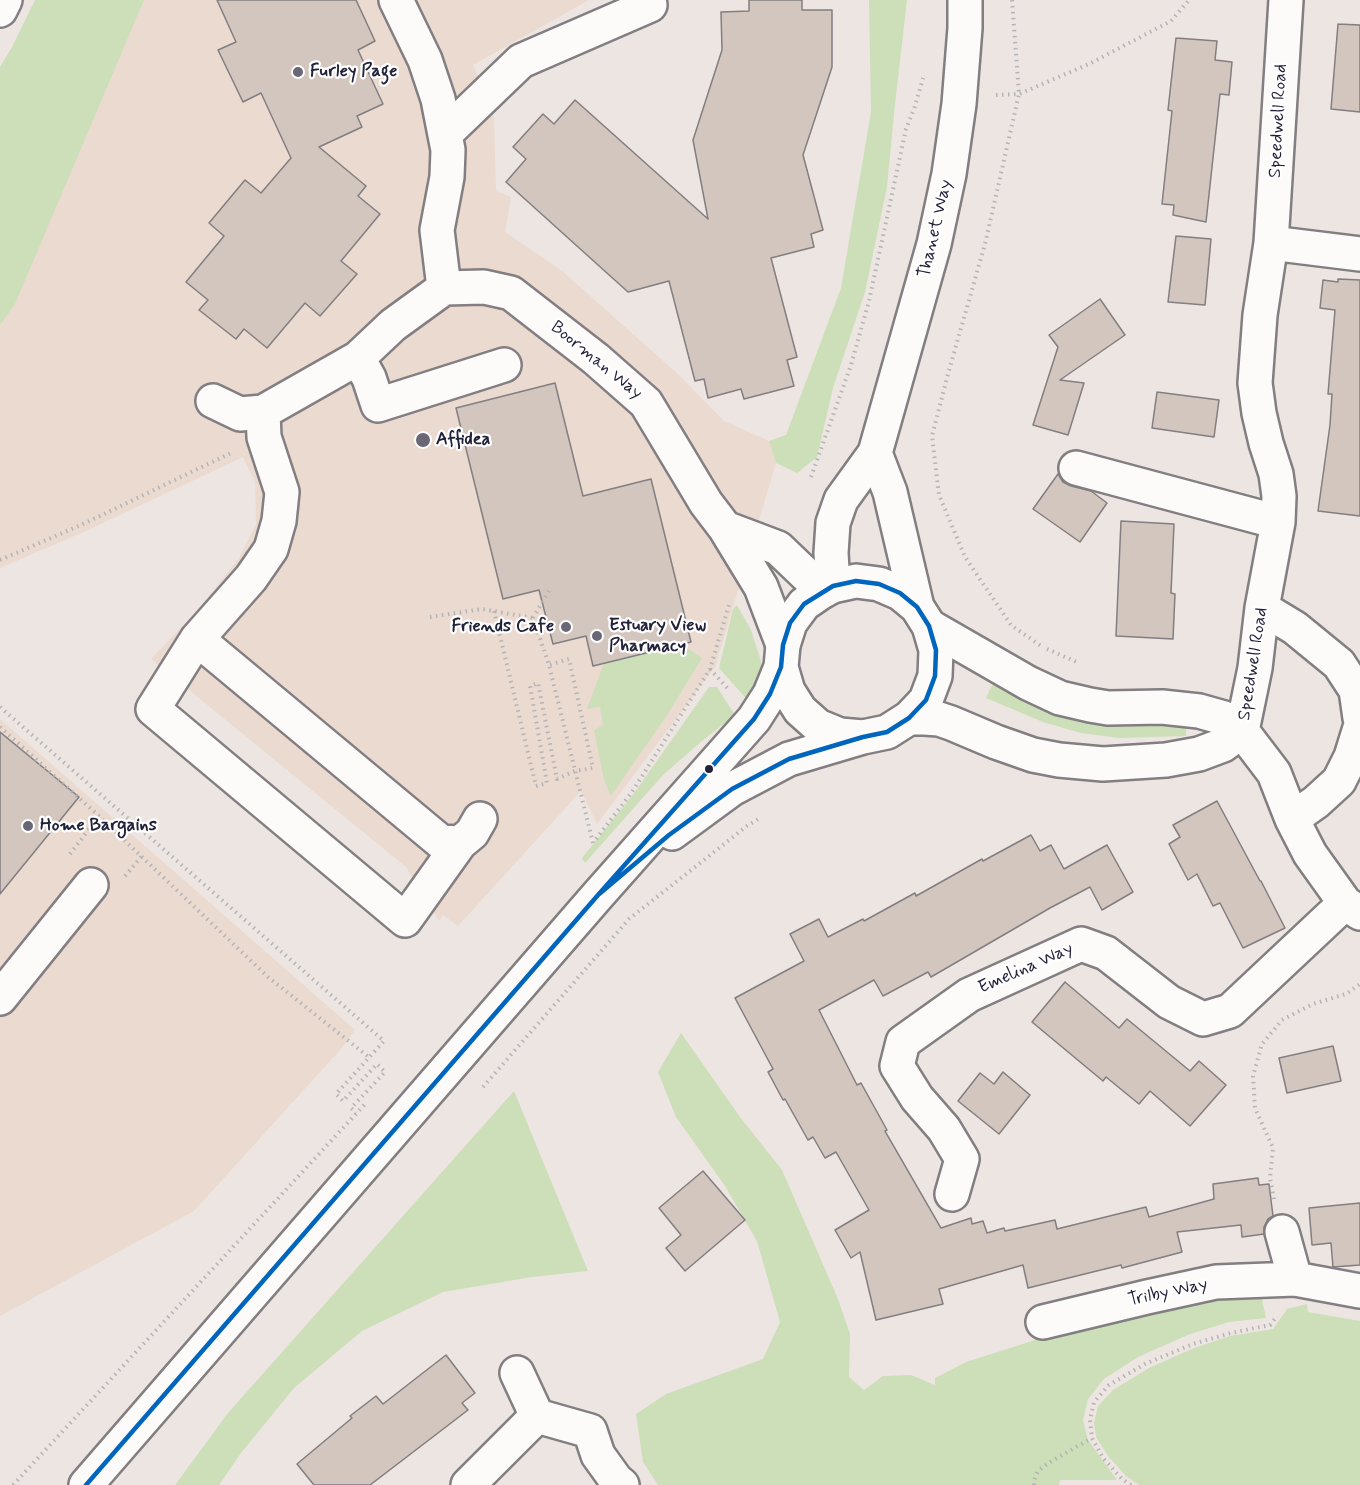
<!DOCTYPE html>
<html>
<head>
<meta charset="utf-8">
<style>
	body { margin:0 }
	canvas { display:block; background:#ede5e1 }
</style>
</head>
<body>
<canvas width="1360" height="1485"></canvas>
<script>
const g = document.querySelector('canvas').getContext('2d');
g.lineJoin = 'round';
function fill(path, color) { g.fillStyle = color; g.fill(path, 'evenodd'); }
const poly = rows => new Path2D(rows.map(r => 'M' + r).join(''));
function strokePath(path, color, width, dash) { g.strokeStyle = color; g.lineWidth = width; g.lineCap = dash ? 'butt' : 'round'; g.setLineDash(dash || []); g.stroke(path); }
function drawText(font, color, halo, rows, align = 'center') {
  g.font = font + ' Mynerve,sans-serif'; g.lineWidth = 4.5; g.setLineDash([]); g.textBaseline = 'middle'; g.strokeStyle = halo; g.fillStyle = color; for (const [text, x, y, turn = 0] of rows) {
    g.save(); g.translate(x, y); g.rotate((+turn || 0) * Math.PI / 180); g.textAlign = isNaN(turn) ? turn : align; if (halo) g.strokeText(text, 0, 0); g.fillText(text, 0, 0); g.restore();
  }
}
fill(poly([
	[138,0,589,0,473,65,494,117,496,191,511,197,505,232,561,270,679,375,724,421,769,441,776,463,715,667,597,824,581,791,458,926,443,915,439,921,406,867,151,659,196,612,239,558,256,524,255,482,243,457,86,531,0,568,0,324],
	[0,719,355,1030,341,1049,194,1211,0,1316]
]), '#ebdad0');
fill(poly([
	[35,0,144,0,15,304,0,325,0,67,12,47],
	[869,0,907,0,895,104,887,187,865,292,833,388,817,457,797,473,776,463,769,441,786,435,841,288,871,112],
	[737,605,751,630,761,661,764,677,751,704,719,668,733,609],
	[681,644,702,658,667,715,611,796,604,780,594,730,603,725,600,707,587,709,604,663],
	[995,679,1186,720,1186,736,1119,738,1081,733,1043,722,986,698],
	[709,687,717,687,735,715,703,740,663,775,585,863,582,858,635,792],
	[681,1033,740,1117,782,1170,838,1299,850,1334,849,1377,864,1390,883,1376,911,1375,935,1385,935,1378,966,1362,1051,1335,1259,1286,1266,1318,1229,1322,1190,1334,1138,1357,1104,1379,1088,1399,1083,1420,1088,1440,1117,1480,1060,1480,1059,1485,658,1485,643,1462,636,1414,666,1394,763,1359,780,1322,757,1241,725,1186,676,1117,658,1072],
	[514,1091,588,1271,532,1277,443,1292,362,1331,294,1388,241,1453,219,1485,175,1485,228,1413],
	[1307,1304,1308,1312,1360,1321,1360,1485,1139,1485,1126,1476,1108,1456,1096,1437,1094,1423,1098,1406,1113,1390,1149,1368,1194,1348,1230,1336,1273,1329,1287,1309]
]), '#ccdfb8');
const building = poly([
	[217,0,356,0,375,41,358,50,383,104,357,116,362,127,319,147,366,186,358,196,380,214,341,261,357,274,320,316,305,303,267,348,244,329,236,339,199,310,208,300,186,282,224,236,209,223,245,180,261,193,291,158,261,93,243,102,218,50,236,42,217,0],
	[749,0,802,0,802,10,832,10,832,67,803,155,823,230,811,234,814,247,771,258,797,357,787,360,794,386,744,399,741,389,708,398,704,379,695,381,669,281,628,292,506,182,526,159,513,147,543,114,554,124,575,100,708,219,693,140,722,50,721,12,749,11,749,0],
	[1338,24,1360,25,1360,112,1331,109,1338,24],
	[1176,38,1217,41,1215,60,1232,62,1229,95,1220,94,1206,222,1173,215,1174,205,1162,204,1172,111,1168,110,1176,38],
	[1176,236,1211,239,1205,305,1168,302,1176,236],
	[1338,279,1360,280,1360,516,1318,511,1330,425,1332,394,1328,394,1335,310,1320,308,1323,280,1338,282,1338,279],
	[1100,299,1125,335,1060,380,1084,383,1068,435,1033,425,1058,347,1049,335,1100,299],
	[555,383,583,496,651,479,691,642,593,666,586,636,553,644,539,590,503,599,456,408,555,383],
	[1157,392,1219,400,1214,437,1152,428,1157,392],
	[1058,474,1063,482,1071,486,1091,491,1107,503,1080,542,1033,509,1058,474],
	[1121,521,1174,524,1171,593,1175,594,1173,639,1116,636,1121,521],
	[0,732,79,797,0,894,0,732],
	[1217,801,1260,881,1261,881,1285,928,1243,948,1220,903,1213,906,1197,874,1188,880,1169,844,1180,837,1173,825,1217,801],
	[1031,835,1040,851,1051,845,1064,869,1107,845,1133,892,1102,910,1090,887,1050,908,931,977,928,972,883,996,874,980,819,1010,857,1085,861,1083,887,1130,885,1131,941,1228,971,1218,972,1224,983,1221,987,1233,1004,1228,1005,1231,1055,1220,1057,1229,1146,1207,1149,1217,1214,1199,1213,1184,1258,1178,1259,1185,1269,1184,1273,1216,1268,1219,1264,1227,1264,1234,1242,1237,1241,1225,1177,1232,1182,1252,1122,1268,1121,1265,1028,1288,1023,1265,939,1289,943,1304,876,1320,860,1252,851,1258,835,1230,869,1210,836,1152,825,1158,813,1137,808,1140,785,1099,783,1100,768,1072,773,1069,735,998,804,961,790,934,819,919,828,937,863,919,864,921,915,893,916,896,982,859,983,861,1031,835],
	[1065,982,1119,1028,1127,1019,1190,1071,1199,1061,1226,1085,1190,1126,1150,1091,1139,1104,1106,1077,1103,1081,1032,1022,1065,982],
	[1333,1046,1341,1081,1287,1093,1279,1058,1333,1046],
	[1003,1072,1030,1095,999,1134,958,1101,980,1073,994,1084,1003,1072],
	[703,1171,745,1220,685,1271,666,1248,681,1235,659,1208,703,1171],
	[1360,1203,1360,1265,1333,1267,1331,1243,1312,1245,1309,1208,1360,1203],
	[446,1355,475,1393,462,1403,468,1410,370,1485,314,1485,297,1464,352,1418,350,1416,376,1396,383,1404,446,1355]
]);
fill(building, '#d3c6be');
strokePath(building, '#827e81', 1.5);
const minor = poly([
	[396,0,425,60,438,99,448,150,447,177,437,230,444,288],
	[445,134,521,61,650,5],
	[1271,243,1360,254],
	[444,288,484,287,511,293,596,359,646,403,706,503,725,528,761,587,783,645],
	[358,358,369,378,378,405,504,365],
	[213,401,240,414,263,412,358,358,393,325,444,288],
	[263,412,264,437,282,492,279,521,271,549,251,578,197,639,153,709,405,920,460,843],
	[1076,468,1278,522],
	[725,528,778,548,823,591],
	[1262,608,1295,628,1339,664,1356,690,1360,718],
	[929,626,1028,683,1060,698,1090,705,1108,708,1162,707,1199,711,1224,718,1233,725,1242,731,1274,773,1292,819,1310,854,1345,903,1360,913],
	[197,639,441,842,460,843,472,833,480,819],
	[909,718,924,718,939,719,951,723,996,742,1033,755,1059,760,1103,764,1166,760,1199,754,1223,745,1242,731],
	[1242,731,1255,668,1262,608,1278,522,1279,496,1276,474,1266,443,1259,413,1255,383,1260,315,1271,243,1286,0],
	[1292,819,1316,802,1339,781,1351,757,1360,728],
	[0,998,91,885],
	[952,1194,962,1159,944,1129,917,1098,897,1066,903,1042,969,995,1081,944,1106,953,1169,1002,1203,1019,1230,1011,1345,903],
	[1282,1232,1295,1279,1360,1291],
	[1043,1322,1147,1297,1216,1282,1295,1279],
	[517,1373,537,1416,590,1431,598,1455,616,1480,622,1485],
	[468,1485,537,1416]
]);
const major = poly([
	[875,453,890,492,917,607],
	[833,586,831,553,833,523,841,500,875,453,934,244,949,174,959,104,965,28,965,0],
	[672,833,732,789,789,759,863,737,887,732,909,718,926,700,935,676,936,650,929,626,917,607,900,593,879,584,856,581,833,586,823,591,804,604,790,623,783,645,781,667,788,691,800,710,818,726,840,735,863,737],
	[86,1485,598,895,754,719,770,694,781,667]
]);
const highway = poly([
	[0,10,5,0]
]);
strokePath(minor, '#827e81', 38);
strokePath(major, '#827e81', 38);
strokePath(highway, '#827e81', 38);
strokePath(poly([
	[1012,0,1019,94,985,244,948,374,932,436,939,495,965,557,1011,625,1041,646],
	[996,95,1019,94,1089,64,1171,21,1189,0],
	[811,477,851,365,869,301,906,129,914,109,923,78],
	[0,560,81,525,231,453],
	[494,611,536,786,547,783,530,686,538,683,557,779,575,771,593,768,569,659,549,665],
	[430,617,482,609,533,618,549,665,593,843],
	[533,618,551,587],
	[1047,649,1079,663],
	[710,669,730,691],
	[0,707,384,1041,336,1094,343,1101,377,1064,385,1072,351,1108,356,1113],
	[0,727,99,816,268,977,370,1058],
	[596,839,632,792,710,669,729,605],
	[70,854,99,816],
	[125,876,142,856],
	[483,1087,629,919,747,826,760,818],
	[1274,1199,1270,1178,1273,1148,1255,1108,1253,1076,1262,1044,1282,1020,1313,1004,1346,994,1360,984],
	[13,1485,367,1102],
	[1034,1485,1034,1480,1038,1471,1050,1462,1092,1438],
	[1131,1485,1122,1479,1103,1458,1092,1438,1090,1420,1094,1402,1109,1385,1145,1364,1193,1344,1231,1333,1270,1325,1277,1316]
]), '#b4b3b6', 4, [1.5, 4.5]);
strokePath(minor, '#fcfbfa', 33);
strokePath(major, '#fcfbfa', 33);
strokePath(highway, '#fcfbfa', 33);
strokePath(poly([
	[856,581,879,584,900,593,917,607,929,626,936,650,935,676,926,700,909,718,887,732,863,737,789,759,732,789,669,835,598,895,754,719,770,694,781,667,783,645,790,623,804,604,833,586,856,581],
	[86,1485,598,895]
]), '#0065bd', 4.5);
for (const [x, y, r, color] of [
	[298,72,6,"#696675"],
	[423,440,8,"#696675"],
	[566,627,6,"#696675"],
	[597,636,6,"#696675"],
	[709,769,5,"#22223b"],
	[28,826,6,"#696675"]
]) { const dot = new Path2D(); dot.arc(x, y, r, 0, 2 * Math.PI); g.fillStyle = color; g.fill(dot); strokePath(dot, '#fff', 2); }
drawText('bold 18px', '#22223b', '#fff', [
	["Furley Page",310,72],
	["Affidea",436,440],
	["Estuary View",609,626],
	["Pharmacy",609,647],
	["Friends Cafe",554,627,"right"],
	["Home Bargains",40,826]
], 'left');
drawText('18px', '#22223b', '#fff', [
	["Speedwell Road",1279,121,-87],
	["Thanet Way",936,229,-77],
	["Boorman Way",596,361,39],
	["Speedwell Road",1254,664,-81],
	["Emelina Way",1026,969,-24],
	["Trilby Way",1168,1293,-12]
]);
</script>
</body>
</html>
